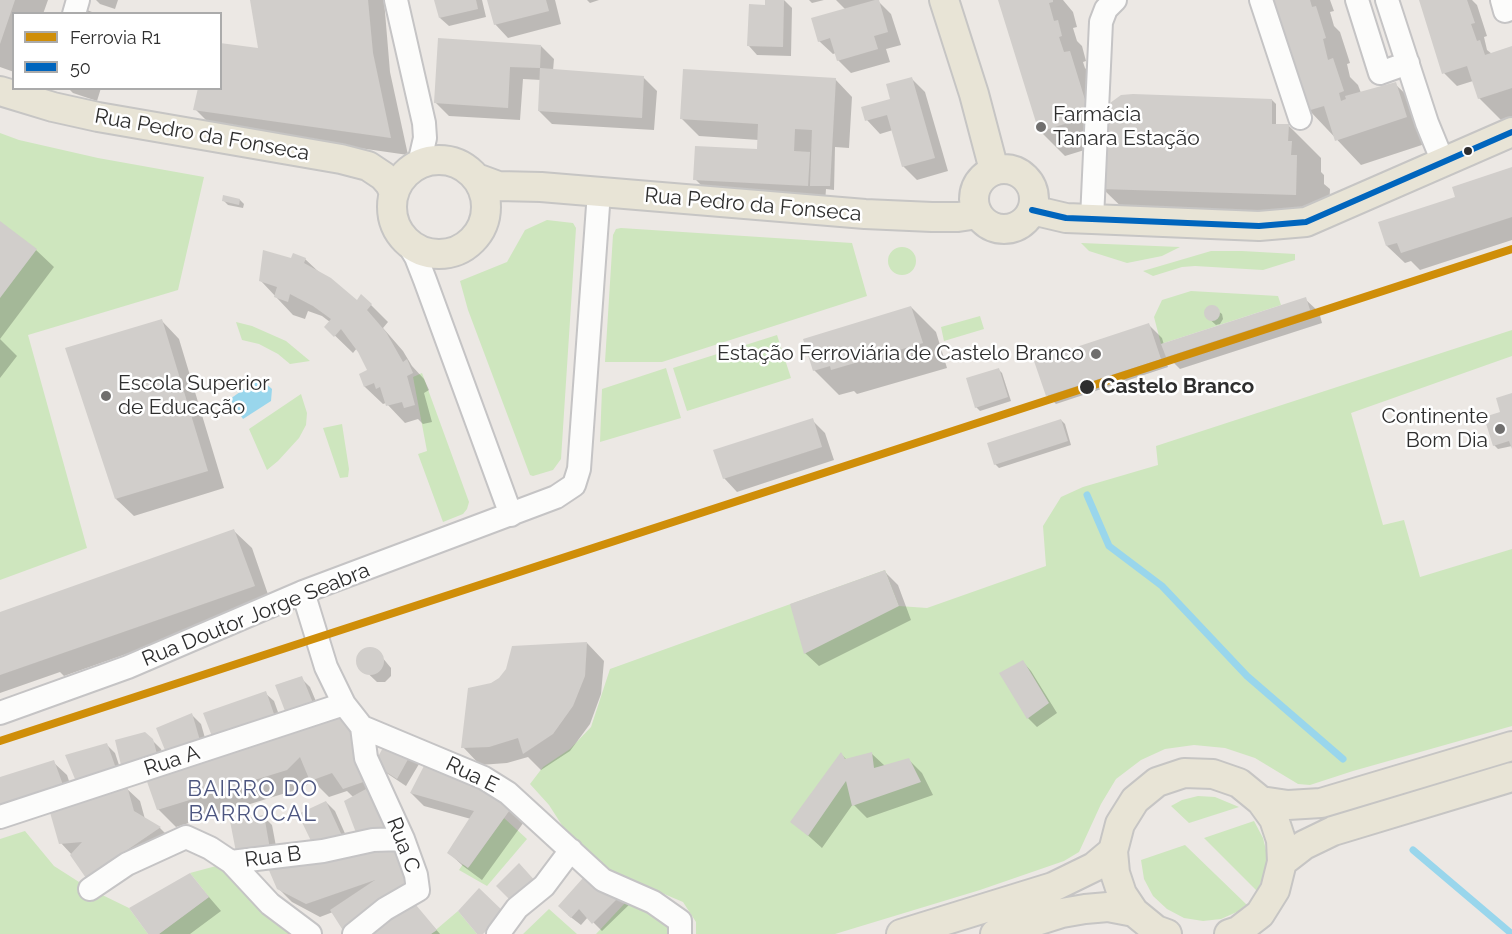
<!DOCTYPE html>
<html>
<head>
<meta charset="utf-8">
<style>
	body { margin:0 }
	#map { position:relative; width:1512px; height:934px; overflow:hidden; background:#ece8e4; font-family:Raleway,sans-serif }
	canvas { display:block }
	.legend { position:absolute; left:12px; top:12px; width:210px; height:78px; box-sizing:border-box; background:#fff; border:2px solid #ababab; margin:0; padding:8px 10px; list-style:none; font-size:18px; color:#2e2e2e }
	.legend li { display:flex; align-items:center; gap:12px; height:30px }
	.legend b { width:30px; border:2px solid #ababab }
</style>
</head>
<body>
<div id="map">
<canvas width="1512" height="934"></canvas>
<ul class="legend">
<li><b style="height:8px;background:#cf8e09"></b>Ferrovia R1</li>
<li><b style="height:8px;background:#0065bd"></b>50</li>
</ul>
</div>
<script>
const g = document.querySelector('canvas').getContext('2d');
g.lineJoin = 'round';
function fill(path, color) { g.fillStyle = color; g.fill(path, 'evenodd'); }
const poly = rows => new Path2D(rows.map(r => 'M' + r).join(''));
function strokePath(path, color, width, dash) { g.strokeStyle = color; g.lineWidth = width; g.lineCap = dash ? 'butt' : 'round'; g.setLineDash(dash || []); g.stroke(path); }
function drawText(font, color, halo, rows, align = 'center') {
  g.font = font + ' Raleway,sans-serif'; g.lineWidth = 5; g.setLineDash([]); g.textBaseline = 'middle'; g.strokeStyle = halo; g.fillStyle = color; for (const [text, x, y, turn = 0] of rows) {
    g.save(); g.translate(x, y); g.rotate((+turn || 0) * Math.PI / 180); g.textAlign = isNaN(turn) ? turn : align; if (halo) g.strokeText(text, 0, 0); g.fillText(text, 0, 0); g.restore();
  }
}
fill(poly([
	[0,133,19,140,98,158,204,177,178,290,28,335,87,548,0,580],
	[547,220,573,223,576,228,561,459,553,470,533,476,530,475,468,310,460,281,507,262,525,230],
	[621,228,852,243,867,296,662,362,605,362,613,235,616,229],
	[1081,243,1180,247,1162,256,1127,263,1089,251],
	'888 261a14 14 0 1 1 28 0a14 14 0 1 1-28 0Z',
	[1211,251,1242,251,1295,254,1295,260,1263,270,1195,266,1182,267,1153,276,1143,271],
	[1191,291,1278,296,1281,305,1161,344,1154,317,1162,300],
	[980,316,984,329,944,341,941,327],
	[236,322,252,326,286,341,310,361,290,364,278,354,259,344,242,340],
	[1512,330,1512,356,1351,413,1383,525,1404,520,1420,577,1512,549,1512,726,1353,771,1310,785,1298,784,1255,758,1225,748,1194,745,1165,749,1141,760,1116,779,1101,804,1079,852,1064,861,980,890,835,934,696,934,696,922,683,902,612,872,567,833,549,805,530,784,543,767,570,749,591,727,610,669,885,570,899,606,927,608,1046,566,1043,526,1061,497,1083,487,1158,465,1156,446],
	[777,335,791,378,687,411,673,368],
	[666,368,681,418,600,442,602,389],
	[422,373,469,502,467,509,463,514,443,522,418,454,427,451,413,377],
	[301,394,307,413,306,425,299,438,278,461,267,470,249,429],
	[342,424,349,469,348,477,340,478,323,428],
	[1198,796,1215,797,1239,807,1189,823,1171,806,1182,800],
	[504,818,527,839,487,886,459,870,463,864,469,867],
	[1254,821,1263,838,1267,854,1266,870,1257,891,1204,838],
	[25,831,54,866,90,889,129,908,148,934,0,934,0,839],
	[1185,845,1246,904,1247,904,1239,911,1221,919,1203,921,1184,918,1167,909,1153,896,1144,879,1141,860],
	[231,862,307,934,159,934,209,897,190,873],
	[653,902,680,934,596,934,625,903],
	[549,909,577,934,523,934],
	[458,911,477,934,431,934]
]), '#cee6be');
fill(poly([
	[254,382,264,382,272,389,271,401,243,419,230,399]
]), '#99d6ec');
fill(poly([
	[0,0,48,0,43,14,14,14,14,72,0,67],
	[96,0,118,0,115,9,100,4],
	[252,0,384,0,390,72,408,155,213,127,195,109,220,88,260,50],
	[436,0,482,0,486,17,449,26,440,18],
	[489,0,555,0,561,24,508,38,495,24],
	[587,0,599,0,590,3],
	[767,0,784,0,792,8,791,56,757,55,749,46,766,7],
	[809,0,824,0,812,3],
	[836,0,877,0,891,14,901,45,886,49,890,62,851,73,838,60,836,53,833,54,819,41,846,10],
	[1000,0,1063,0,1073,12,1077,27,1073,28,1077,41,1082,46,1086,61,1083,62,1085,68,1094,77,1109,124,1272,100,1276,104,1276,125,1288,125,1321,158,1321,172,1324,175,1324,184,1330,189,1328,227,1136,221,1103,189,1104,144,1065,156,1040,131],
	[1273,0,1330,0,1334,11,1330,12,1334,26,1340,32,1350,63,1347,64,1350,77,1358,85,1361,93,1395,84,1420,108,1431,142,1361,165,1309,110],
	[1420,0,1472,0,1477,5,1487,36,1484,37,1487,50,1492,54,1512,47,1512,121,1504,123,1479,98,1473,81,1457,86,1444,73],
	[87,10,97,14,85,14],
	[541,46,554,59,553,71,643,77,657,91,654,130,552,124,539,111,541,80,523,79,520,120,449,116,435,102],
	[835,79,852,97,849,148,835,147,834,190,826,189,825,203,712,196,695,179,758,151,759,140,699,136,682,119],
	[912,79,925,92,948,171,917,180,903,166,893,130,880,134,867,120,892,100],
	[68,88,101,88,97,101,73,93],
	[1512,169,1512,240,1420,270,1411,261,1405,263,1387,246,1380,223,1457,198],
	[240,200,244,204,243,208,228,205,224,201],
	[0,223,36,250,54,267,0,339],
	[305,259,320,273,357,302,371,305,388,322,383,328,403,351,412,366,424,379,429,390,424,393,432,422,423,424,418,419,405,423,386,403,383,404,365,387,361,375,369,371,357,348,353,353,326,327,330,322,322,316,308,311,305,319,293,315,261,281,292,260],
	[1305,299,1319,312,1322,323,1180,369,1171,360,1166,362,1168,367,1056,404,1047,395,1149,325,1162,338,1164,345],
	[911,307,936,332,947,368,857,394,854,391,839,395,814,370],
	[1210,308,1214,308,1222,314,1223,319,1220,324,1216,325,1206,316,1206,312],
	[162,321,179,339,224,488,134,516,116,499],
	[0,339,17,356,0,378],
	[998,369,1002,373,1011,401,980,411,976,407],
	[1512,395,1512,446,1498,449,1494,445,1502,413],
	[812,420,825,433,834,460,737,492,724,478],
	[1061,420,1065,424,1071,445,999,468,995,464],
	[234,531,252,548,271,603,64,676,60,672,0,693,0,614],
	[885,572,898,585,911,620,819,666,805,653],
	[587,643,604,661,601,694,590,724,570,751,541,770,528,757,507,763,480,765,463,747,492,684],
	[366,650,377,651,391,668,391,676,385,682,377,682,359,665,360,654],
	[1023,662,1031,671,1057,713,1037,727,1028,718,1001,674],
	[301,678,310,687,320,711,295,719,286,710],
	[265,693,274,701,283,726,223,747],
	[192,715,201,724,209,752,177,763],
	[344,716,362,733,396,839,347,791,329,797,312,780,305,787,176,827,158,809],
	[152,740,161,749,165,762,131,772,122,764],
	[106,744,115,753,125,783,85,787,76,778],
	[841,754,847,760,872,754,885,766,909,760,922,773,933,795,867,818,853,804,822,848,792,821],
	[410,756,419,764,406,786,385,772,376,763],
	[53,762,67,775,75,799,0,779],
	[427,764,529,815,482,880,463,866,449,853,471,819,424,806,411,793],
	[126,788,140,801,145,819,160,828,173,841,100,890,87,877,72,855,61,843],
	[326,802,335,811,351,847,300,815],
	[263,816,272,825,278,857,246,860],
	[399,850,423,898,403,912,404,914,416,907,440,934,348,934,333,912,320,917,292,902,278,888],
	[591,871,634,900,602,931,588,917,581,925,568,915],
	[190,875,221,911,190,934,150,934]
]), '#0003');
strokePath(poly([
	[1087,495,1109,546,1162,586,1247,676,1343,759],
	[1413,850,1512,934]
]), '#99d6ec', 7);
fill(poly([
	[0,0,15,0,0,44],
	[250,0,368,0,373,53,391,138,193,110,198,88,220,88,220,43,258,48],
	[434,0,476,0,478,9,439,18],
	[487,0,546,0,549,11,494,25],
	[765,0,784,0,783,47,747,46,749,4,765,5],
	[875,0,879,0,888,32,874,36,878,49,837,61,830,38,818,42,811,18],
	[998,0,1053,0,1053,2,1049,3,1054,21,1058,20,1062,36,1059,37,1064,52,1070,51,1090,116,1039,132],
	[1272,0,1310,0,1312,7,1316,6,1326,38,1323,39,1328,60,1333,58,1344,91,1339,93,1341,101,1346,99,1345,96,1396,82,1407,117,1335,141,1324,106,1307,111],
	[1419,0,1467,0,1475,23,1471,24,1477,41,1480,40,1485,55,1512,46,1512,88,1478,99,1467,66,1442,74],
	[438,38,541,45,540,68,510,67,508,108,434,103],
	[540,68,644,76,642,118,538,111],
	[683,69,836,78,830,186,810,186,812,130,795,129,794,151,810,152,808,186,693,180,695,146,757,149,758,124,680,119],
	[912,77,935,158,902,167,887,115,865,121,861,107,890,99,886,84],
	[1133,94,1272,99,1272,124,1289,124,1288,141,1292,141,1291,155,1297,155,1296,195,1101,189,1106,117,1108,118,1110,103,1121,95],
	[1512,167,1512,217,1401,253,1397,243,1386,246,1378,222,1455,197,1452,187],
	[223,195,240,199,239,205,222,201],
	[0,221,37,249,0,298],
	[263,250,291,258,293,253,306,258,304,263,331,278,357,300,361,294,372,304,367,310,386,332,403,362,407,359,413,373,407,376,415,405,404,408,402,402,386,406,380,387,376,389,374,383,364,387,359,374,367,370,358,352,341,329,334,337,324,327,331,319,313,306,290,294,288,302,274,297,277,287,259,281],
	[1306,297,1310,310,1166,357,1161,344],
	'1204 313a8 8 0 1 1 16 0a8 8 0 1 1-16 0Z',
	[911,306,923,343,831,370,830,366,813,371,803,339],
	[162,319,208,471,115,499,65,348],
	[1149,323,1161,359,1046,396,1034,361],
	[999,368,1008,397,975,408,966,378],
	[1512,393,1512,449,1509,441,1493,446,1484,417,1500,412,1496,398],
	[813,418,822,447,723,479,713,450],
	[1061,419,1068,441,994,465,987,443],
	[234,529,255,586,0,675,0,612],
	[885,570,899,606,804,654,790,604],
	[587,642,585,676,573,706,553,734,523,754,518,738,489,747,461,748,468,688,491,683,499,678,506,669,512,646],
	'356 661a14 14 0 1 1 28 0a14 14 0 1 1-28 0Z',
	[1023,660,1049,703,1027,719,999,673],
	[302,676,313,703,285,711,275,685],
	[266,691,275,717,213,739,203,713],
	[192,713,201,744,167,755,156,728],
	[345,714,354,748,369,780,343,789,332,773,310,781,300,757,287,770,157,810,145,776],
	[145,732,153,739,157,754,121,765,115,740],
	[107,743,118,774,97,775,75,779,65,755],
	[385,744,411,754,397,779,374,764],
	[841,752,845,759,872,752,874,768,909,758,921,782,852,806,846,781,808,836,790,822],
	[54,760,63,785,0,806,0,777],
	[426,762,517,800,468,868,447,853,474,811,410,793],
	[127,786,134,811,161,827,86,878,70,855,82,842,59,844,49,809],
	[366,789,389,830,358,838,344,801],
	[326,801,343,838,313,845,298,814],
	[264,815,270,849,236,852,230,821],
	[399,849,410,884,344,932,330,910,375,880,306,904,277,889,268,868],
	[519,863,537,883,515,905,496,886],
	[591,869,626,890,592,924,579,909,571,918,558,906],
	[190,873,209,897,159,934,148,934,129,908],
	[479,888,505,913,483,934,477,934,458,911],
	[416,905,437,930,431,934,368,934]
]), '#d1cecb');
const minor = poly([
	[396,0,424,123,425,138,419,164],
	[1261,0,1300,118],
	[1357,0,1380,73,1408,63],
	[1387,0,1427,123,1443,162],
	[1502,0,1505,11,1512,8],
	[74,14,78,0],
	[1092,219,1101,22,1106,9,1115,0],
	[407,242,416,257,425,280,511,515],
	[303,592,326,667,344,704,362,727,484,778,508,793,603,880,653,902,680,921,680,934],
	[0,713,128,667,303,592,556,497,574,485,579,469,599,192],
	[0,817,344,704],
	[231,862,270,904,310,934],
	[90,889,127,864,186,837,210,848,231,862,323,851,373,840,403,839],
	[354,934,385,909,418,890,416,875,403,839,366,758,362,727],
	[498,934,517,908,544,886,571,850]
]);
const major = poly([
	[944,0,974,94,994,170],
	[0,91,53,107,98,117,341,159,368,166,383,176,390,184,394,193],
	'392 207a47 47 0 1 1 94 0a47 47 0 1 1-94 0Z',
	'974 199a30 30 0 1 1 60 0a30 30 0 1 1-60 0Z',
	[479,179,498,186,541,187,865,214,932,217,958,217,978,214],
	[1032,210,1066,218,1092,219,1259,226,1306,222,1512,132],
	[1261,801,1288,805,1321,803,1512,746],
	[1282,862,1304,845,1333,831,1512,777],
	[901,934,1053,887,1094,867,1113,851],
	[995,934,1062,913,1085,909,1108,907,1134,912],
	[1167,934,1156,930,1134,912,1122,894,1115,873,1113,851,1120,824,1135,800,1157,782,1184,773,1213,774,1239,783,1261,801,1274,819,1281,840,1282,862,1275,890,1260,914,1238,931,1229,934]
]);
strokePath(minor, '#c5c4c5', 26);
strokePath(major, '#c6c5c4', 32);
strokePath(minor, '#fcfcfb', 22);
strokePath(major, '#e8e4d6', 28);
strokePath(poly([
	[1032,210,1066,218,1092,219,1259,226,1306,222,1512,132]
]), '#0065bd', 6);
strokePath(poly([
	[0,741,1512,249]
]), '#cf8e09', 8);
for (const [x, y, r, color] of [
	[1041,127,6,"#706f6e"],
	[1468,151,5,"#2e2e2e"],
	[1096,354,6,"#706f6e"],
	[1087,387,8,"#2e2e2e"],
	[106,396,6,"#706f6e"],
	[1500,429,6,"#706f6e"]
]) { const dot = new Path2D(); dot.arc(x, y, r, 0, 2 * Math.PI); g.fillStyle = color; g.fill(dot); strokePath(dot, '#fff', 2); }
drawText('21px', '#2e2e2e', '#fff', [
	["Farmácia",1053,115],
	["Tanara Estação",1053,139],
	["Estação Ferroviária de Castelo Branco",1084,354,"right"],
	["Escola Superior",118,384],
	["de Educação",118,408],
	["Continente",1488,417,"right"],
	["Bom Dia",1488,441,"right"]
], 'left');
drawText('21px', '#2e2e2e', '#fff', [
	["Rua Pedro da Fonseca",202,135,10],
	["Rua Pedro da Fonseca",753,205,5],
	["Rua Doutor Jorge Seabra",256,615,-22],
	["Rua A",172,761,-18],
	["Rua E",472,775,26],
	["Rua C",403,845,69],
	["Rua B",273,857,-7]
]);
drawText('bold 21px', '#2e2e2e', '#fff', [
	["Castelo Branco",1101,387]
], 'left');
g.letterSpacing = '1.5px';
drawText('22px', '#4d5680', '#fff', [
	["BAIRRO DO",253,789],
	["BARROCAL",253,814]
]);
g.letterSpacing = '0px';
</script>
</body>
</html>
